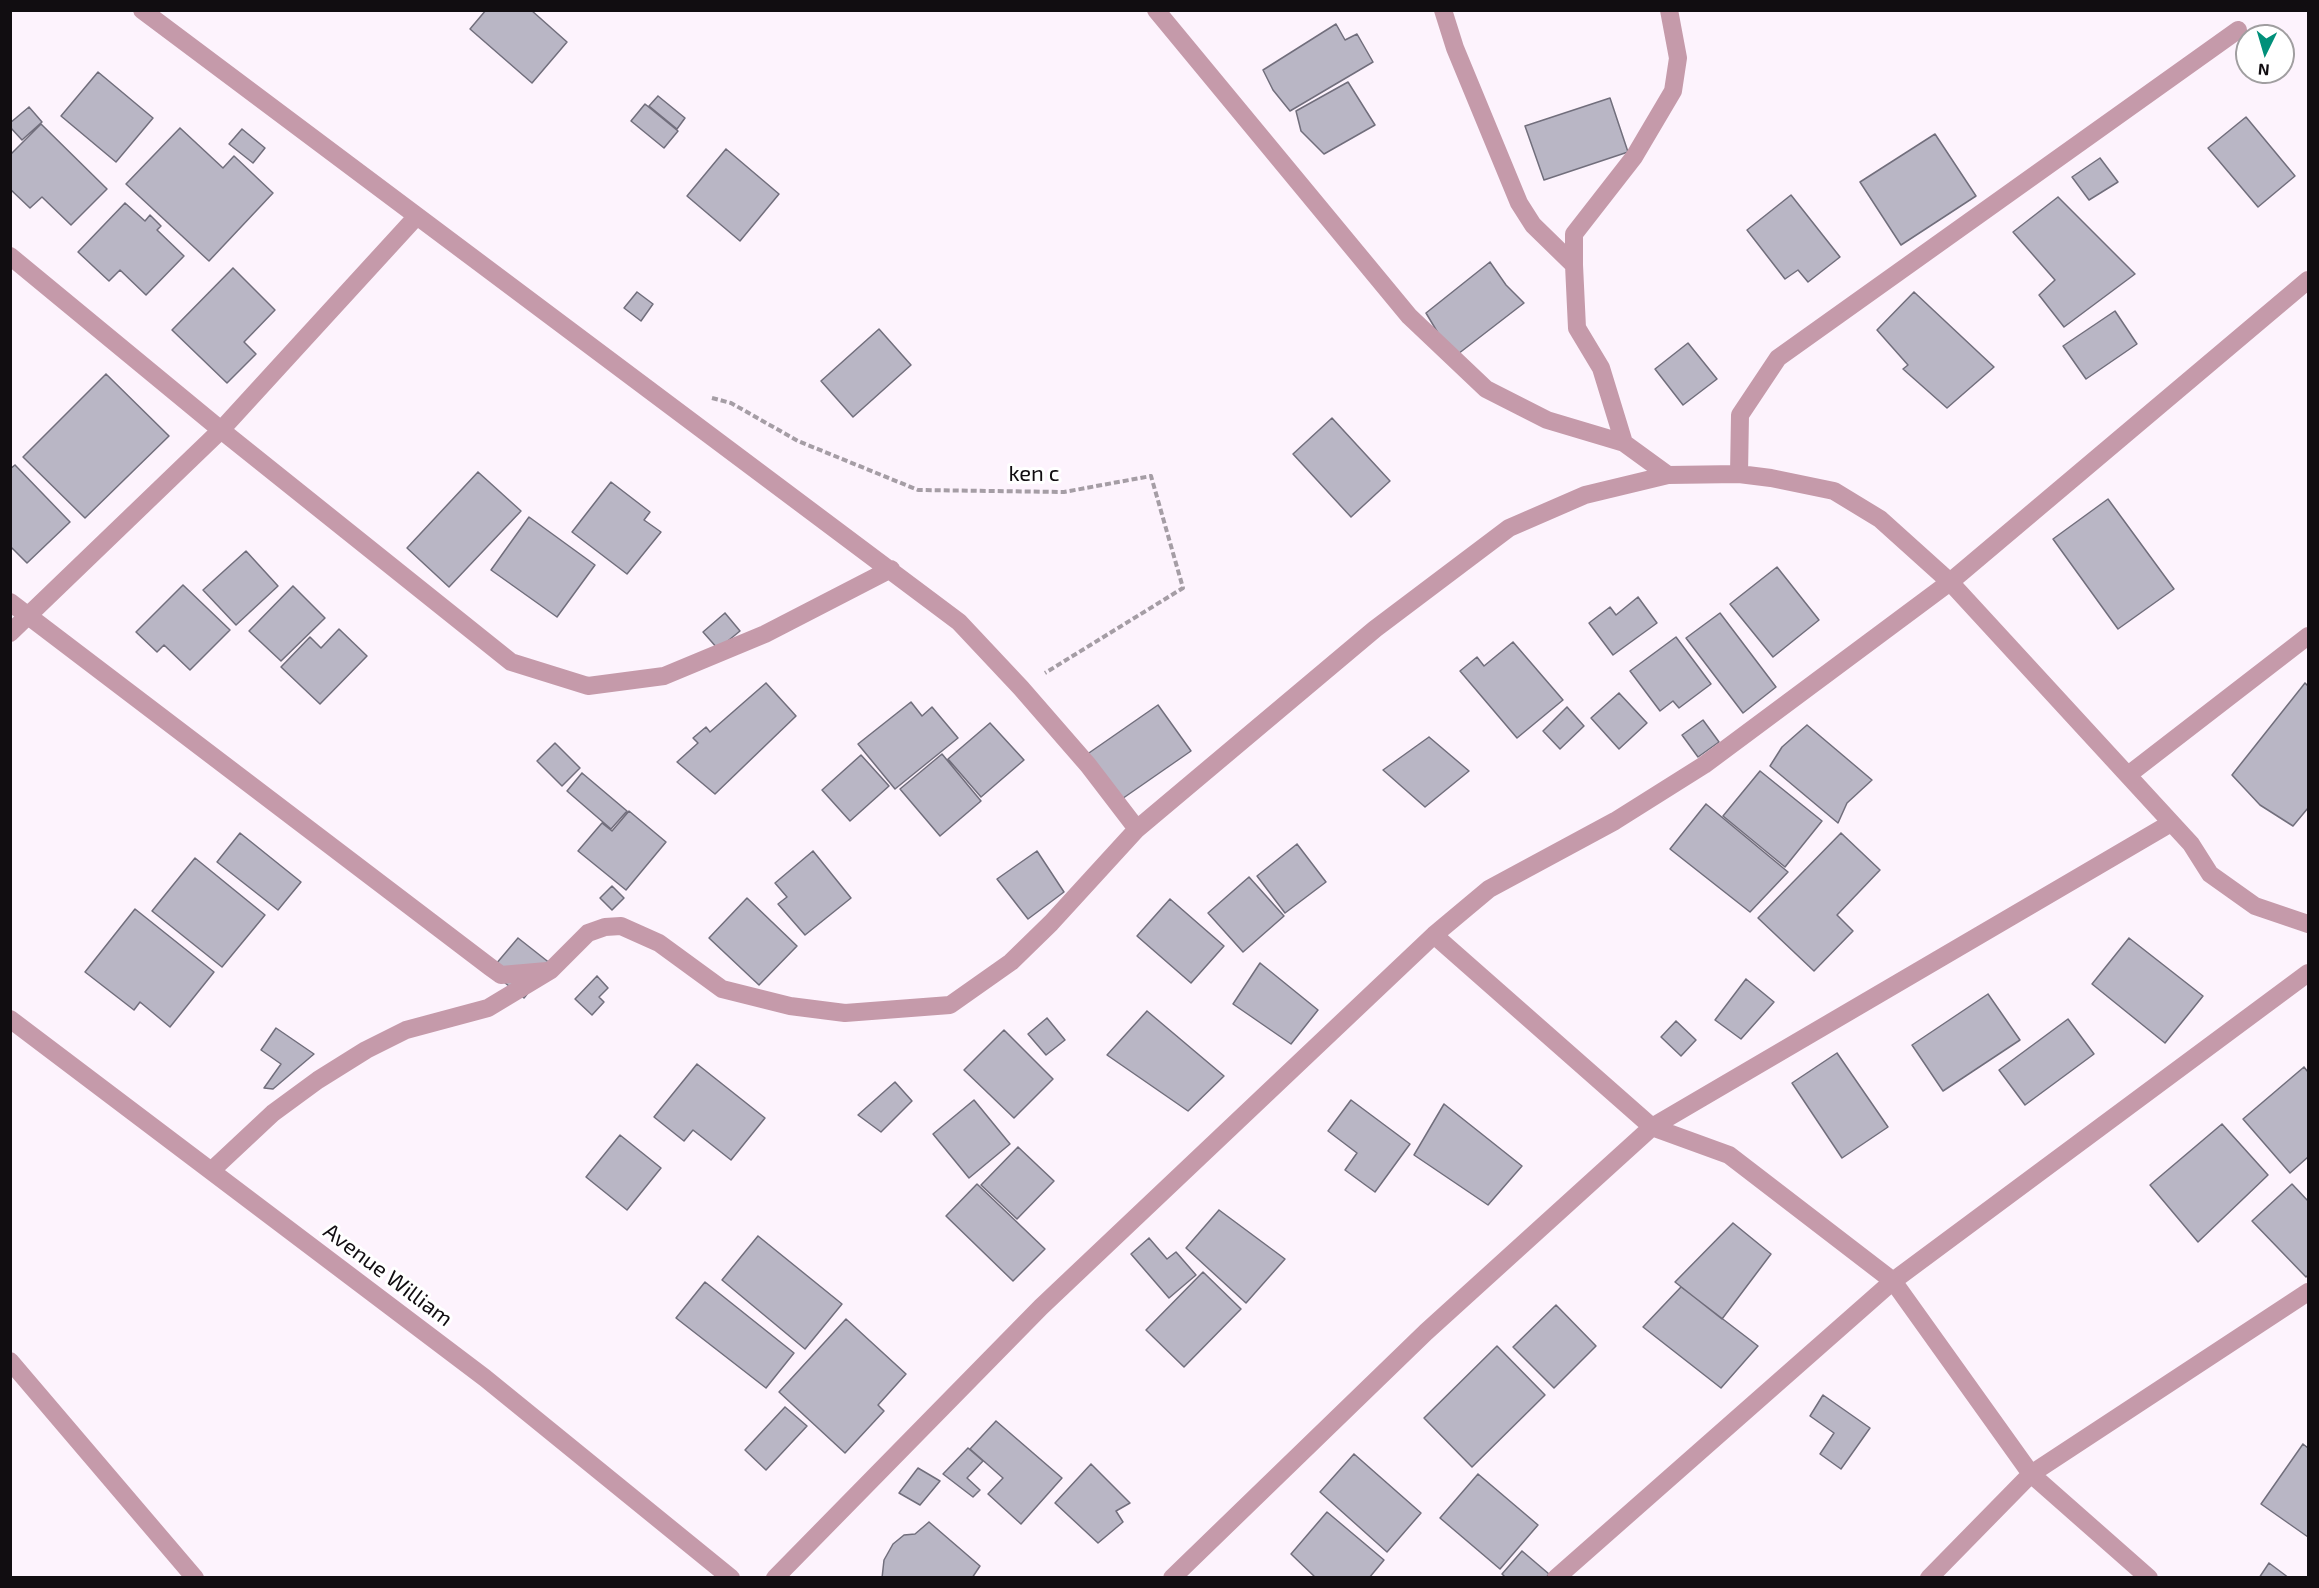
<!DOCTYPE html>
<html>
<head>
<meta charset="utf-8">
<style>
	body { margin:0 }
	#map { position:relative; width:2319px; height:1588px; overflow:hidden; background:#fdf3fd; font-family:"Exo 2",sans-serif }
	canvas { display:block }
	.frame { position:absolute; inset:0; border:12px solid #110d11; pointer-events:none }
	.north { position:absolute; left:2235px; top:24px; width:60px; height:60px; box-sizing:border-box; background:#fff; border:2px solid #a09ea0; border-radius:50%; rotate:185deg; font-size:16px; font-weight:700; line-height:24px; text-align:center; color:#110d11 }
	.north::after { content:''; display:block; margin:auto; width:21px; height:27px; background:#01907a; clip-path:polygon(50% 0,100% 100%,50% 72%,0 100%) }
</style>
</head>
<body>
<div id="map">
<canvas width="2319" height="1588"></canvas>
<div class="frame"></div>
<div class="north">N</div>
</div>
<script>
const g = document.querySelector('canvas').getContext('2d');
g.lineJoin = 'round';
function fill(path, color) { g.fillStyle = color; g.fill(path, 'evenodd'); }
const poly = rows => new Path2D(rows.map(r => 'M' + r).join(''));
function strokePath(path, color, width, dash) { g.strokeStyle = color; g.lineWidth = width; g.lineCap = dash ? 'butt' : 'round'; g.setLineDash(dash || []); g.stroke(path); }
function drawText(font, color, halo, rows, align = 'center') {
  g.font = font + ' "Exo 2",sans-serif'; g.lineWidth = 6; g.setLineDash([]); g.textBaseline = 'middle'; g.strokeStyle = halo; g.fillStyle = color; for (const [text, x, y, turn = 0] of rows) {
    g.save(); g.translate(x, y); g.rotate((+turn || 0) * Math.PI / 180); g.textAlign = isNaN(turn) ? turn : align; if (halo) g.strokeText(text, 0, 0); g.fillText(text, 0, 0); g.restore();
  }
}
const building = poly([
	[486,10,531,10,567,42,532,83,470,29,486,10],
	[1336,24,1345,40,1357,34,1373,62,1290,111,1273,90,1263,70,1336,24],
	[98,72,153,118,116,162,61,116,98,72],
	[1348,82,1375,125,1324,154,1301,131,1296,111,1348,82],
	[658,96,685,118,677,129,649,106,658,96],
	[1610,98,1628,152,1544,180,1525,126,1610,98],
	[645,104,678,131,664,148,631,121,645,104],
	[29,107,42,122,22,140,10,127,10,123,29,107],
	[2246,117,2295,176,2258,207,2208,148,2246,117],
	[41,124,107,189,71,225,42,197,30,208,10,189,10,155,41,124],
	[180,128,223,168,234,156,273,193,209,261,126,184,180,128],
	[242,129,265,148,253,163,229,144,242,129],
	[1935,134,1976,196,1901,245,1860,182,1935,134],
	[726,149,779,194,740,241,687,196,726,149],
	[2100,158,2118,182,2089,200,2072,177,2100,158],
	[1791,195,1840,257,1808,282,1798,270,1785,279,1747,230,1791,195],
	[2058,197,2135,274,2064,327,2039,295,2055,280,2013,232,2058,197],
	[125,203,145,221,150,215,161,226,157,230,184,256,146,295,120,270,109,281,78,252,125,203],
	[1490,262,1506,285,1524,303,1458,354,1438,333,1426,313,1490,262],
	[233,268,275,310,244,342,256,354,227,383,172,330,233,268],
	[637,292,653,304,641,321,624,308,637,292],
	[1914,292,1994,367,1947,408,1903,369,1908,365,1877,330,1914,292],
	[2115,311,2137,344,2086,379,2063,346,2115,311],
	[879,329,911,365,853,417,821,381,879,329],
	[1688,343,1717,379,1683,405,1655,369,1688,343],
	[106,374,169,436,85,518,23,457,106,374],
	[1332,418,1390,481,1351,517,1293,454,1332,418],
	[15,465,70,522,27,563,12,548,10,550,10,469,15,465],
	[478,472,521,511,449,587,407,548,478,472],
	[611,482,650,512,644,520,661,532,627,574,572,532,611,482],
	[2108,499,2174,589,2118,629,2053,539,2108,499],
	[529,517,595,565,557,617,491,570,529,517],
	[246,551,278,586,236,625,203,590,246,551],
	[1777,567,1819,620,1773,657,1730,604,1777,567],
	[183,585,230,630,190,670,164,645,157,652,136,632,183,585],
	[293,586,325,618,281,661,249,631,293,586],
	[1638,597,1657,623,1613,655,1589,623,1610,607,1616,615,1638,597],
	[725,613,740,631,718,649,703,632,725,613],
	[1720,613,1776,687,1743,713,1686,638,1720,613],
	[339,629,367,656,320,704,281,667,310,637,321,648,339,629],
	[1676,637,1711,684,1679,708,1673,701,1660,711,1630,671,1676,637],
	[1513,642,1563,700,1517,738,1460,671,1477,657,1484,666,1513,642],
	[766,683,796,716,715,794,677,762,698,743,693,738,706,727,710,732,766,683],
	[2305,683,2308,686,2308,808,2293,826,2260,805,2232,775,2305,683],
	[1619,693,1647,723,1619,749,1591,718,1619,693],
	[911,702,922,716,932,707,958,738,895,789,858,744,911,702],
	[1158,705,1191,751,1119,801,1086,755,1158,705],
	[1567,707,1584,726,1560,749,1543,731,1567,707],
	[1703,720,1719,742,1698,757,1682,735,1703,720],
	[990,723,1024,760,981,797,948,759,990,723],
	[1807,725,1872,780,1847,803,1838,823,1770,766,1782,747,1807,725],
	[1429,737,1469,771,1425,807,1383,770,1429,737],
	[555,743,580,768,562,786,537,761,555,743],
	[942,754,981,801,940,836,900,789,942,754],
	[861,755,889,786,850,821,822,790,861,755],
	[1760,771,1822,821,1785,867,1723,816,1760,771],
	[582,773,627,811,611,829,567,791,582,773],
	[1706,804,1788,872,1750,912,1670,849,1706,804],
	[629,811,666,842,626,890,578,851,602,823,612,831,629,811],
	[240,833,301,882,278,910,217,862,240,833],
	[1841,833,1880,870,1837,915,1853,931,1814,971,1758,918,1841,833],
	[1297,844,1326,882,1285,913,1257,876,1297,844],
	[813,851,851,898,805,935,778,904,787,897,775,883,813,851],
	[1037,851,1064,892,1028,919,997,879,1037,851],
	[195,858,265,915,222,967,152,911,195,858],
	[1249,877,1284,916,1243,952,1208,913,1249,877],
	[612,886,624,898,612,910,600,898,612,886],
	[747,898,797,946,759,985,709,938,747,898],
	[1170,899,1224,946,1191,983,1137,936,1170,899],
	[135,909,214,972,170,1027,140,1002,134,1010,85,972,135,909],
	[518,938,551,964,524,998,490,971,518,938],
	[2129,938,2203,996,2165,1043,2092,984,2129,938],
	[1260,963,1318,1010,1291,1044,1233,1004,1260,963],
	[597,976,608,988,599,997,604,1002,592,1015,575,999,597,976],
	[1746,979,1774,1002,1741,1039,1715,1020,1746,979],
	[1988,994,2020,1040,1943,1091,1912,1045,1988,994],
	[1147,1011,1224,1076,1188,1111,1107,1055,1147,1011],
	[1047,1018,1065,1040,1046,1055,1028,1034,1047,1018],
	[2068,1019,2094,1054,2025,1105,1999,1070,2068,1019],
	[1676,1021,1696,1040,1681,1056,1661,1037,1676,1021],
	[276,1028,314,1054,273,1089,264,1088,281,1064,261,1050,276,1028],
	[1004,1030,1053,1079,1014,1118,964,1070,1004,1030],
	[1837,1053,1888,1127,1842,1158,1792,1083,1837,1053],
	[697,1064,765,1118,731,1160,693,1130,684,1141,654,1117,697,1064],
	[2304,1067,2308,1072,2308,1157,2290,1173,2243,1119,2304,1067],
	[895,1082,912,1101,881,1132,858,1115,895,1082],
	[974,1100,1010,1144,969,1178,933,1134,974,1100],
	[1351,1100,1410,1144,1375,1192,1345,1170,1357,1153,1328,1131,1351,1100],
	[1444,1104,1522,1166,1488,1205,1414,1155,1444,1104],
	[2222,1124,2268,1175,2198,1242,2150,1185,2222,1124],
	[620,1135,661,1168,627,1210,586,1177,620,1135],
	[1018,1147,1054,1181,1017,1219,981,1185,1018,1147],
	[977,1184,1045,1249,1013,1281,946,1216,977,1184],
	[2292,1184,2308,1201,2308,1275,2306,1277,2252,1221,2292,1184],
	[1219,1210,1285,1259,1246,1303,1186,1248,1219,1210],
	[1733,1223,1771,1254,1722,1319,1675,1282,1733,1223],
	[758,1236,842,1304,805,1349,722,1280,758,1236],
	[1149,1238,1167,1259,1176,1252,1196,1275,1169,1298,1131,1254,1149,1238],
	[1203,1272,1241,1309,1184,1367,1146,1330,1203,1272],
	[705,1282,794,1353,766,1388,676,1318,705,1282],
	[1681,1287,1758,1346,1721,1388,1643,1327,1681,1287],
	[1556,1305,1596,1346,1554,1388,1513,1347,1556,1305],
	[846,1319,906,1374,878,1405,884,1411,845,1453,779,1392,846,1319],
	[1497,1346,1545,1395,1472,1467,1424,1418,1497,1346],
	[1823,1395,1870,1428,1841,1469,1820,1454,1834,1433,1810,1416,1823,1395],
	[785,1407,807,1426,766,1470,745,1450,785,1407],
	[996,1421,1062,1478,1021,1524,988,1494,1003,1478,970,1449,996,1421],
	[2303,1444,2308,1448,2308,1537,2261,1504,2303,1444],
	[968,1448,983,1461,967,1478,980,1490,973,1497,943,1474,968,1448],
	[1354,1454,1421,1513,1387,1552,1320,1492,1354,1454],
	[1091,1464,1130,1503,1116,1511,1123,1522,1098,1543,1055,1503,1091,1464],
	[918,1468,940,1481,920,1505,899,1493,918,1468],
	[1478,1474,1538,1525,1500,1569,1440,1518,1478,1474],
	[1327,1512,1384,1560,1369,1578,1316,1578,1291,1554,1327,1512],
	[929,1522,980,1566,972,1578,882,1578,884,1560,893,1544,904,1535,915,1534,929,1522],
	[1522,1551,1549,1574,1546,1578,1506,1578,1502,1574,1522,1551],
	[2269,1563,2289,1578,2259,1578,2269,1563]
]);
fill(building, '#b9b6c5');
strokePath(building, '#716e7c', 1.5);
strokePath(poly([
	[712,398,731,403,798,441,918,490,1064,492,1151,476,1183,588,1045,673]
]), '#a59da5', 4, [6, 3]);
strokePath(poly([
	[142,10,959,622,1021,688,1088,765,1137,829],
	[1156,10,1409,316,1486,389,1547,420,1624,443],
	[1443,10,1455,48,1519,203,1533,225,1574,265],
	[10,256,221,430,511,662,588,686,664,676,765,634,891,569],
	[1739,474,1740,415,1778,358,2238,30],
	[1668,475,1624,443,1601,368,1577,328,1574,265,1574,234,1634,157,1673,91,1678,58,1669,10],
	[10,602,490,967,501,975,547,971],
	[10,633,221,430,417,216],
	[2128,775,2308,636],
	[1434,935,1652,1127,1729,1155,1893,1281,2031,1474,2149,1578],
	[10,1019,485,1378,731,1578],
	[211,1171,273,1113,318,1080,366,1050,406,1030,488,1008,551,970,588,933,605,927,621,926,659,943,722,989,790,1006,845,1013,950,1005,1011,962,1051,923,1137,829,1375,629,1509,528,1585,495,1668,475,1739,474,1771,478,1834,491,1880,519,1950,582,2191,844,2210,874,2255,906,2308,924],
	[10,1361,195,1578],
	[775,1578,1041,1307,1434,935,1489,889,1615,821,1704,765,1950,582,2308,280],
	[1172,1578,1426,1332,1652,1127,2171,823],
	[1556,1578,1893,1281,2308,973],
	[1929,1578,2031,1474,2308,1292]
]), '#c59aaa', 18);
drawText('22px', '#110d11', '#fff', [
	["ken c",1034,474],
	["Avenue William",388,1275,37]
]);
</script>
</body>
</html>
